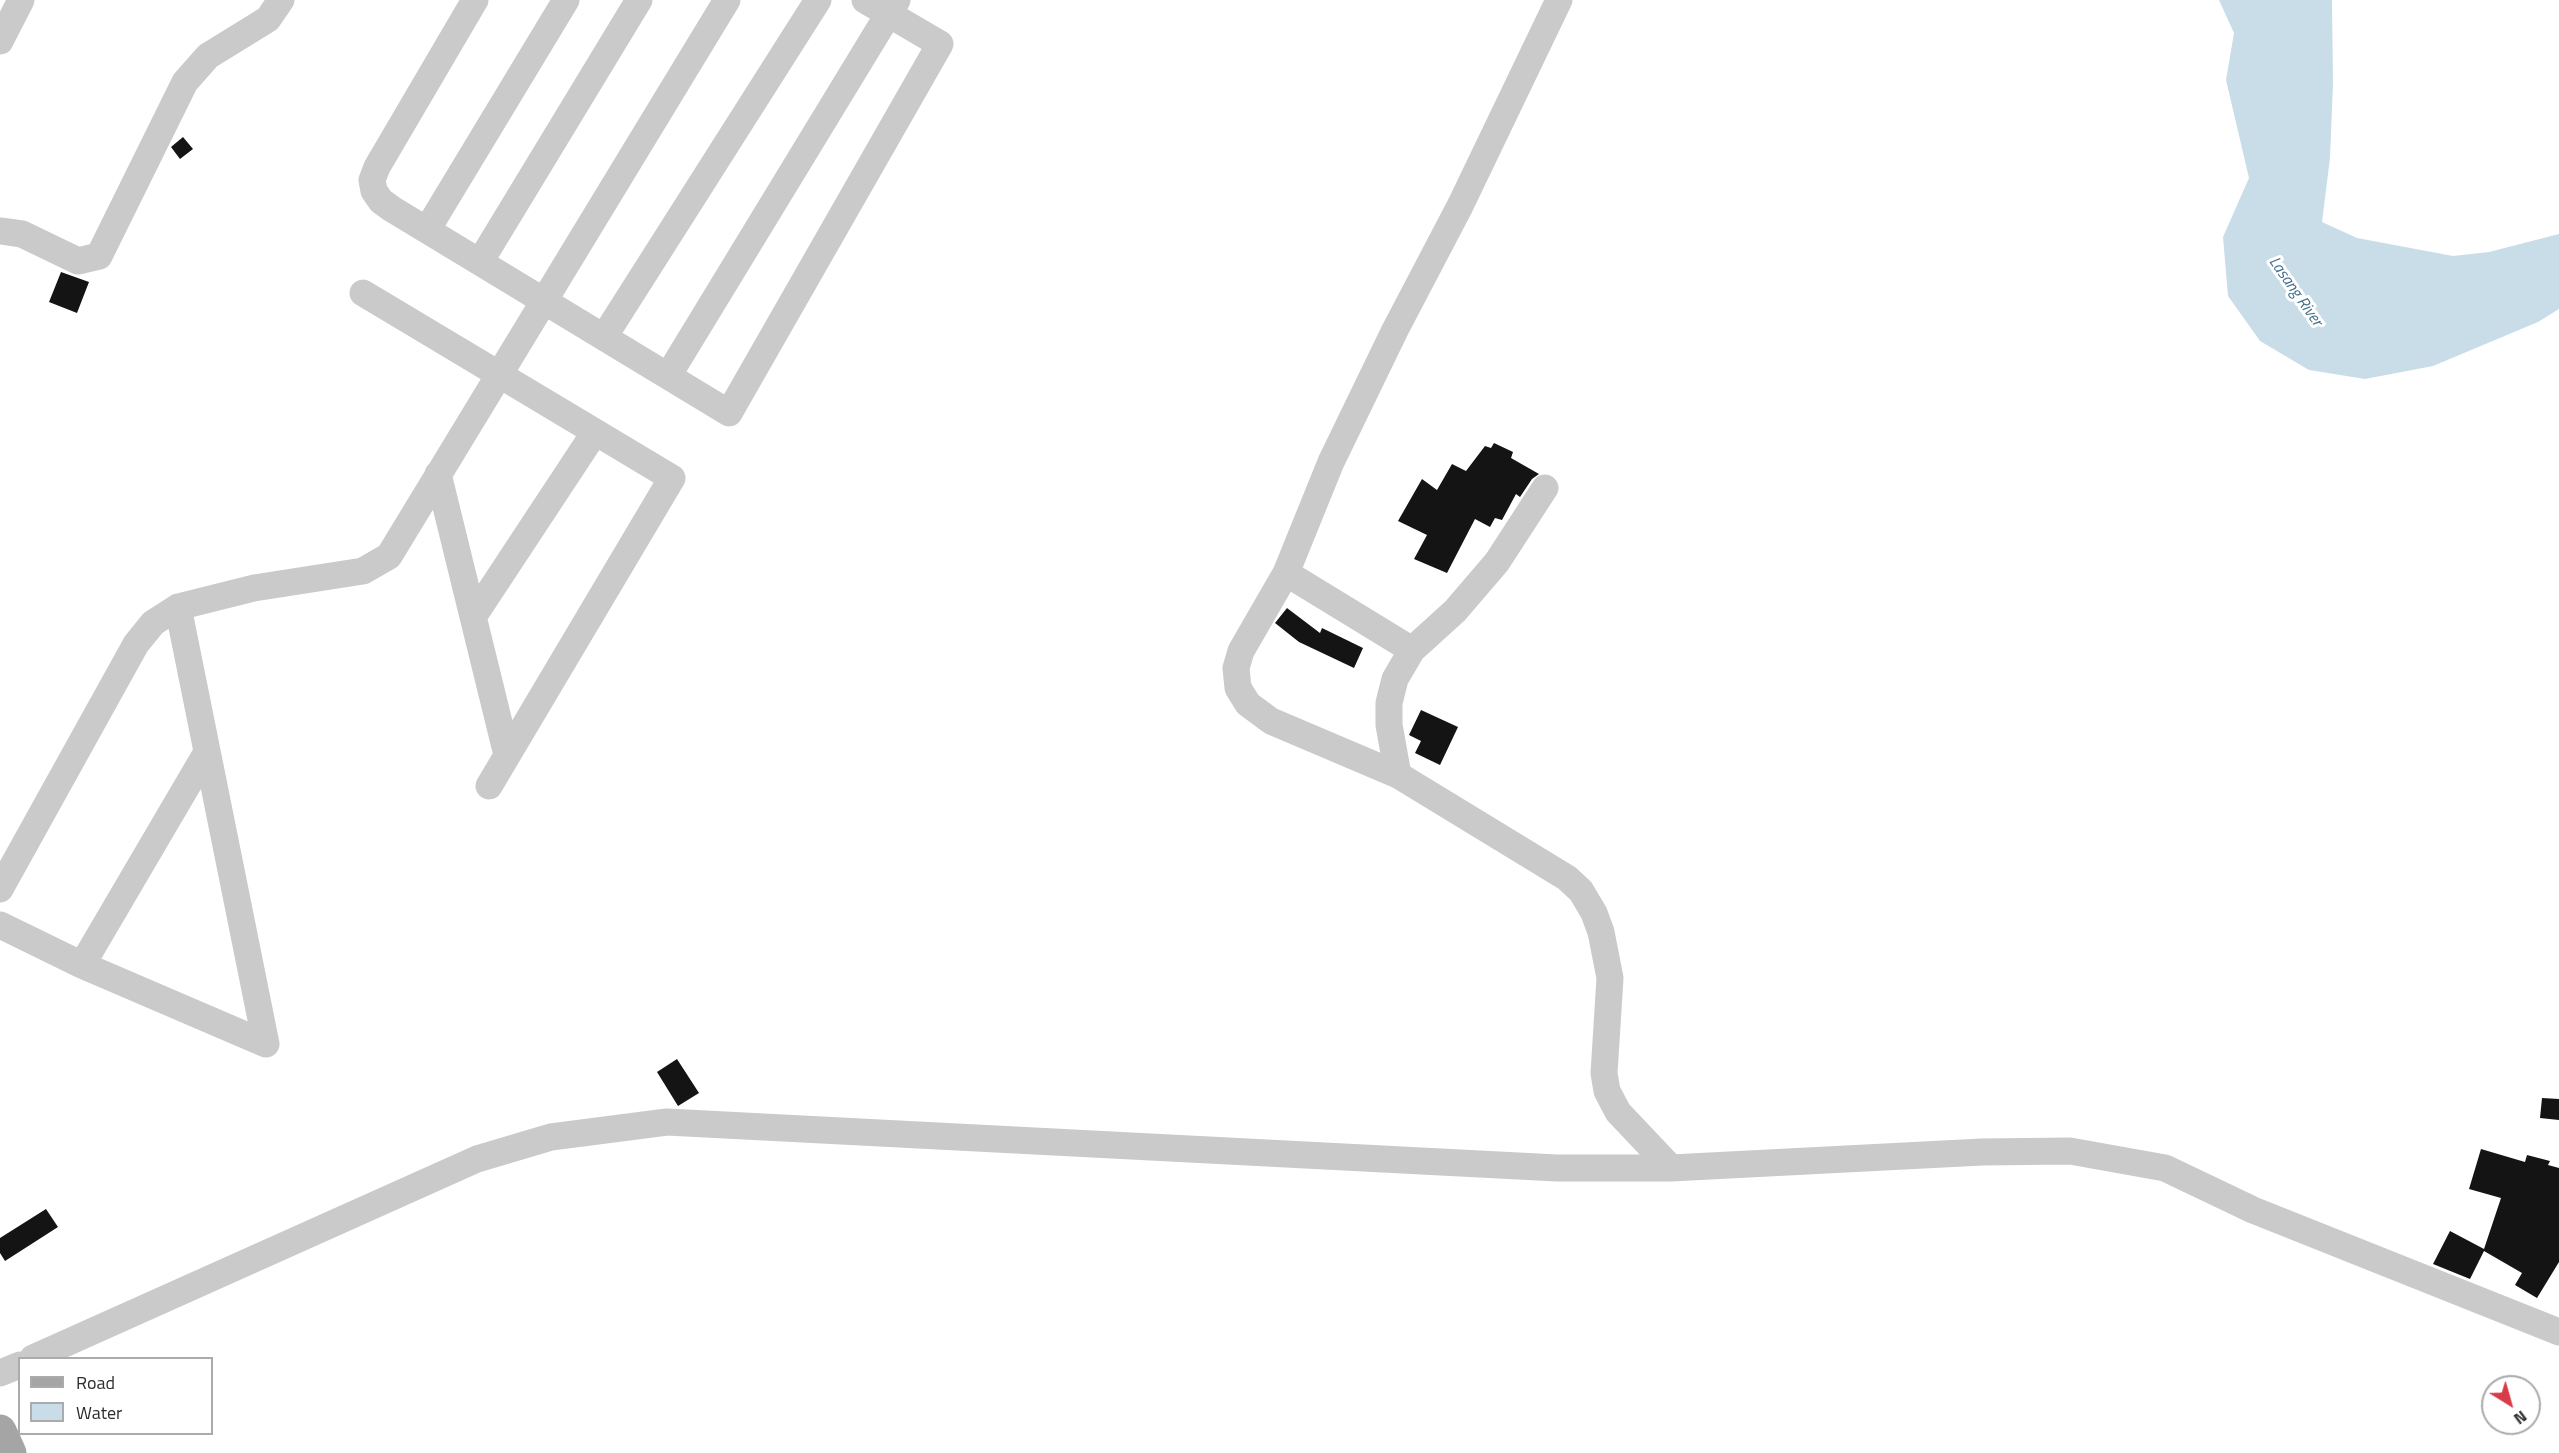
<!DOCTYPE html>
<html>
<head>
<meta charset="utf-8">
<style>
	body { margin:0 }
	#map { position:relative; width:2559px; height:1453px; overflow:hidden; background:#fff; font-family:"Titillium Web",sans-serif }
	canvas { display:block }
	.legend { position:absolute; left:18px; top:1357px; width:195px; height:78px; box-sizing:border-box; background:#fff; border:2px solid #ababab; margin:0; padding:8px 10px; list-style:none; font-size:18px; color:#2d2d2d }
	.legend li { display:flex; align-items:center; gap:12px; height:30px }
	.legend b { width:30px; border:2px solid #ababab }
	.north { position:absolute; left:2481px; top:1375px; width:60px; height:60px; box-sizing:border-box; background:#fff; border:2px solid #ababab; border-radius:50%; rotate:143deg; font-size:16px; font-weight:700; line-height:24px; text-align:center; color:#2d2d2d }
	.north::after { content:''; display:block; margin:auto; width:21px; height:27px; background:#d83b49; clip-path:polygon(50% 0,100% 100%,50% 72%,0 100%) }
</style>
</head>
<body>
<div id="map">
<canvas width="2559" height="1453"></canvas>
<ul class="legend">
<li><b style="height:8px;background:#a5a5a5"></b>Road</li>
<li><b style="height:16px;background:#c9dde8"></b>Water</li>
</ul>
<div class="north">N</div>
</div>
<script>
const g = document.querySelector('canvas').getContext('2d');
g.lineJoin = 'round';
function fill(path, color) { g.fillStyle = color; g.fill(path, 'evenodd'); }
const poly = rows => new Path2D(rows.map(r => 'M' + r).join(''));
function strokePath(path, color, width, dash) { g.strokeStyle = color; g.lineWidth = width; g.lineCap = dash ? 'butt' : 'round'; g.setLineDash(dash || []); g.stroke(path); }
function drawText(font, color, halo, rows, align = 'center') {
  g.font = font + ' "Titillium Web",sans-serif'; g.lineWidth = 6; g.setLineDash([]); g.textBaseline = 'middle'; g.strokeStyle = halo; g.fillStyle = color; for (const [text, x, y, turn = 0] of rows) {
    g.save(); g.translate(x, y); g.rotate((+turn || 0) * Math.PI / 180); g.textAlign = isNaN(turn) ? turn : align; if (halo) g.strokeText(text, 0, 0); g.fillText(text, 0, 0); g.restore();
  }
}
fill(poly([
	[2219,0,2332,0,2333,84,2330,158,2322,222,2357,238,2453,256,2489,252,2559,234,2559,309,2538,322,2433,366,2365,379,2309,370,2260,341,2228,296,2223,237,2249,178,2226,80,2234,33]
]), '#c9dde8');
fill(poly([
	[183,137,193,149,180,159,171,147],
	[61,272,89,282,77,313,49,302],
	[1494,443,1513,452,1511,458,1539,474,1532,479,1520,497,1516,494,1502,520,1495,518,1490,527,1475,519,1447,573,1414,559,1427,535,1398,521,1422,479,1437,490,1452,464,1466,471,1485,446,1491,448],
	[1287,608,1320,633,1322,628,1363,648,1354,668,1299,642,1275,623],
	[1421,710,1458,727,1440,765,1415,753,1421,741,1409,735],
	[677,1059,699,1093,678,1106,657,1072],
	[2542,1098,2559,1099,2559,1120,2540,1118],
	[2481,1149,2525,1162,2527,1155,2550,1161,2548,1165,2559,1168,2559,1262,2537,1298,2515,1285,2522,1273,2484,1251,2470,1279,2433,1264,2450,1231,2484,1249,2501,1198,2469,1189],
	[46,1209,58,1227,5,1261,0,1253,0,1238]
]), '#141414');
strokePath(poly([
	[475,0,377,167,372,180,374,191,381,201,392,209,729,413,940,44,865,0],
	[1559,0,1460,206,1395,330,1331,462,1286,573,1241,651,1236,668,1238,688,1248,704,1271,721,1398,775,1567,878,1581,891,1594,913,1601,932,1610,978,1604,1073,1607,1091,1618,1112,1671,1168],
	[0,41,21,0],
	[427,230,566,0],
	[0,231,22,234,78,261,99,256,185,82,208,56,268,19,281,0],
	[480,262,639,0],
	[363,293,672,478,489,786],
	[604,337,818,0],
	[668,376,897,0],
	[438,474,507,755],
	[1286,573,1412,650],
	[178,607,266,1044],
	[473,617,595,432],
	[1398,775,1389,725,1389,703,1395,679,1412,650,1455,611,1497,562,1545,488],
	[0,889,136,644,153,623,178,607,254,588,363,571,389,556,727,0],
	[0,925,82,965,266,1044],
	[82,965,207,752],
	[33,1358,477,1159,551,1137,667,1122,1557,1168,1671,1168,1982,1152,2070,1151,2165,1168,2253,1210,2559,1332],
	[0,1373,20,1365]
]), '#cacaca', 27);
strokePath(poly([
	[0,1431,10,1453]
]), '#a5a5a5', 33);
drawText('italic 16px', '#416e89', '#fff', [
	["Lasang River",2295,292,55]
]);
</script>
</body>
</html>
